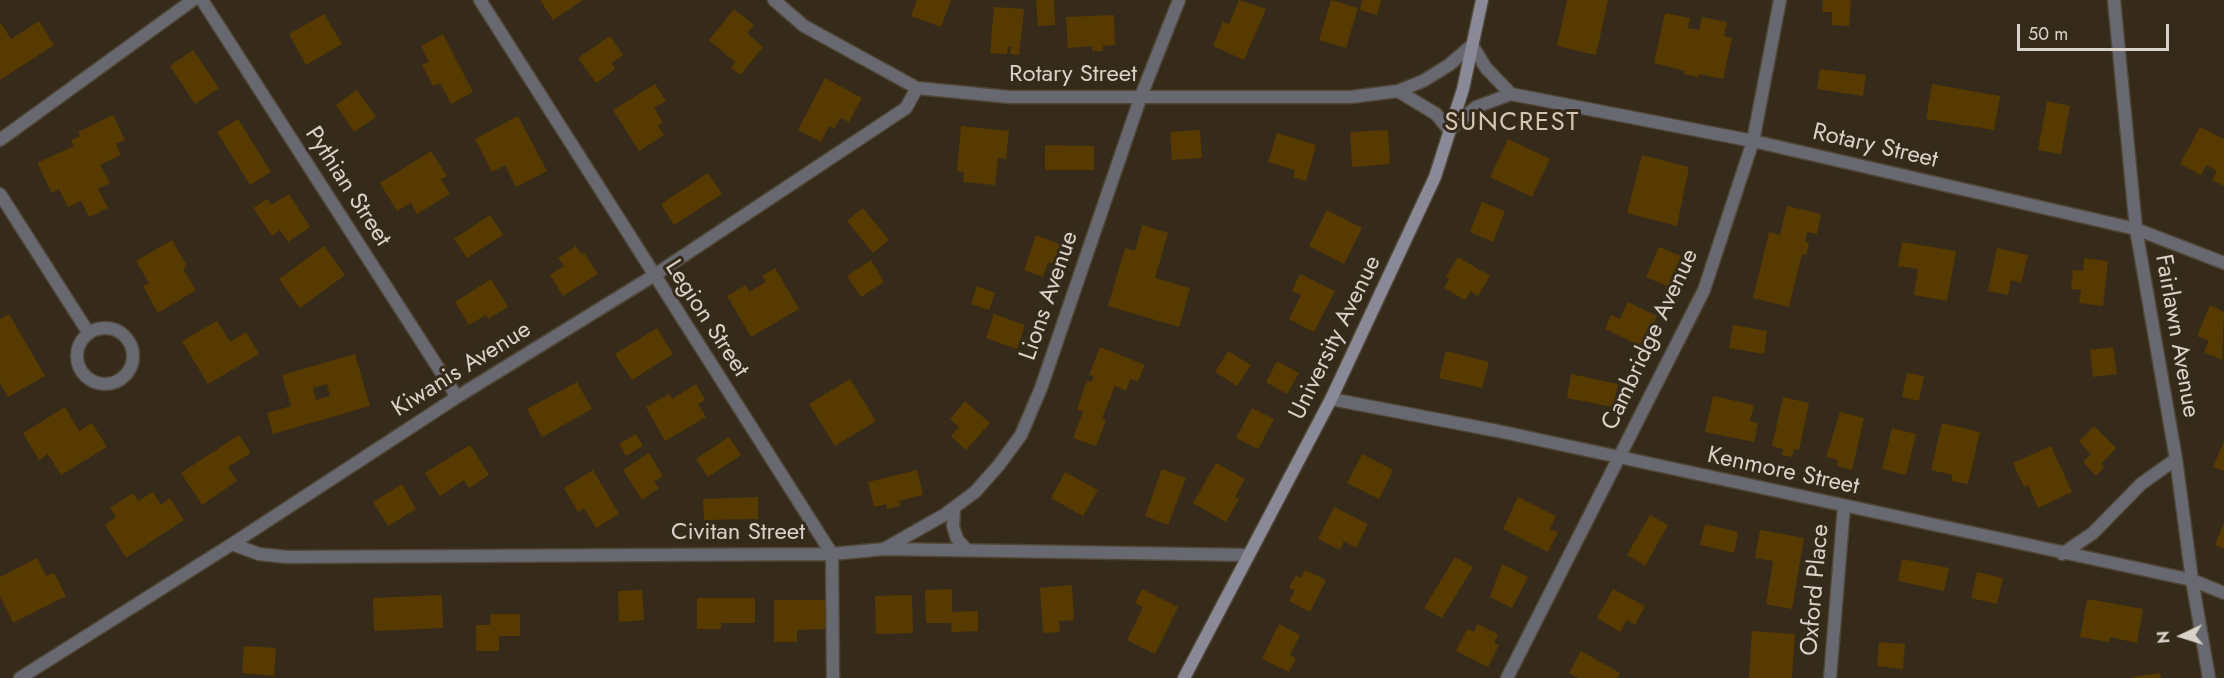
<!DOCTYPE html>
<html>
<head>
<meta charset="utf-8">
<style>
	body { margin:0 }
	#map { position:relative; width:2224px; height:678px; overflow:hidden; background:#362b1a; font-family:Jost,sans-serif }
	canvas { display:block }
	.north { position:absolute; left:2152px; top:606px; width:60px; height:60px; -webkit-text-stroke:4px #362b1a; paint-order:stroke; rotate:266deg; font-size:16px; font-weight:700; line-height:24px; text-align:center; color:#d9d2c8 }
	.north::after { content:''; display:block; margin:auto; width:21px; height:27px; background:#d9d2c8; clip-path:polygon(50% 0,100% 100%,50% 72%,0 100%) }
	.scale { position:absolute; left:2017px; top:24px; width:152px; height:27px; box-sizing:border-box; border:3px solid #d9d2c8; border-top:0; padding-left:8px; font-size:18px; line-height:21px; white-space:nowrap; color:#d9d2c8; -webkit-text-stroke:4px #362b1a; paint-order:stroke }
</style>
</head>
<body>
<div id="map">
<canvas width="2224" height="678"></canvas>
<div class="north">N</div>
<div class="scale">50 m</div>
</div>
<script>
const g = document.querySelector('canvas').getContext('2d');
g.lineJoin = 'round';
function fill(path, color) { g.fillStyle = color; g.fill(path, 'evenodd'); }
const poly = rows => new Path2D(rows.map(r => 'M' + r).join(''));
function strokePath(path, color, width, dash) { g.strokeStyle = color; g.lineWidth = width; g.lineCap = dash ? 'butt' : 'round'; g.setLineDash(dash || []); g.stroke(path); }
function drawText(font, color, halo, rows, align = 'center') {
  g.font = font + ' Jost,sans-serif'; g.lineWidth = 6; g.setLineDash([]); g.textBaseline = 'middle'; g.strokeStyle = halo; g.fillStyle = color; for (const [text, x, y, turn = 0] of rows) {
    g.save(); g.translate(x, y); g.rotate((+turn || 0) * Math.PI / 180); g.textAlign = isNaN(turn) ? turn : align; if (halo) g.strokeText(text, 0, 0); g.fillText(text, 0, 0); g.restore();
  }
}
fill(poly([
	[540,0,583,0,553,20],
	[917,0,951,0,941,27,911,16],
	[1036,0,1054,0,1055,25,1038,26],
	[1239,0,1266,9,1244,60,1213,46,1223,22,1229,24],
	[1331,0,1358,8,1346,48,1319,40],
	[1362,0,1381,0,1377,15,1360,10],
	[1567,0,1608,0,1596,55,1557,46],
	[1823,0,1851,0,1849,26,1832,25,1832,12,1822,12],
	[994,7,1024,9,1019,55,1010,54,1011,47,1008,47,1007,54,990,53],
	[734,9,754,25,747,33,763,47,740,75,731,68,735,62,709,40],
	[1665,13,1690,18,1688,28,1699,30,1702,17,1727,22,1724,36,1732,38,1723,79,1699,74,1698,77,1684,74,1685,71,1654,63],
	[324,14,342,44,306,65,289,34],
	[1114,15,1115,45,1103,46,1103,51,1092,51,1092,46,1068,48,1066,17],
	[39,21,54,45,0,80,0,22,11,39],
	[443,34,473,92,451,104,440,83,433,86,422,65,429,62,421,46],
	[610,36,623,55,612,63,615,69,596,83,578,58],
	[193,50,219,88,195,104,170,66],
	[1820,69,1866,75,1863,96,1817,89],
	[825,78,862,98,849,122,840,118,834,129,829,126,821,142,798,130],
	[655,84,666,101,654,108,663,122,658,126,664,135,639,151,613,110],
	[1932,84,2000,96,1994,130,1926,119],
	[357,90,376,117,354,132,336,105],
	[2047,101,2070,106,2061,154,2038,150],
	[113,115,125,140,116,144,121,155,100,165,110,183,98,189,108,208,89,217,81,201,68,207,59,189,52,193,37,163,74,146,71,140,80,136,78,132],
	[518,116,547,171,516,187,505,165,492,172,475,139],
	[238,119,271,172,250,185,217,132],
	[961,126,1009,131,1006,159,998,158,995,185,963,182,964,172,957,171],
	[2200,127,2224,139,2224,186,2212,180,2217,171,2206,165,2201,175,2180,164],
	[1200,130,1202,158,1172,160,1170,132],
	[1388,130,1390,164,1352,167,1350,132],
	[1277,133,1316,145,1306,181,1293,177,1295,170,1268,162],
	[1508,139,1550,159,1532,197,1490,177],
	[1045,145,1094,146,1094,170,1045,170],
	[431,151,447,176,441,179,450,194,417,214,411,203,397,211,380,183],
	[1642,155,1689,167,1677,226,1627,213],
	[708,173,722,194,674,225,661,204],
	[289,194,310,227,288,242,280,230,272,236,253,208,267,199,271,205],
	[1482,202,1505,211,1493,242,1470,232],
	[1787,206,1821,214,1817,234,1807,232,1805,242,1809,243,1806,255,1802,254,1789,307,1753,298,1769,232,1780,235],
	[863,208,889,240,873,253,847,221],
	[1327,210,1362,228,1344,264,1309,246],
	[490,215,503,235,467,258,454,239],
	[1142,225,1168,233,1155,278,1190,288,1179,327,1108,306,1125,248,1135,251],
	[1036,235,1064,246,1057,265,1048,262,1043,277,1024,270],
	[172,240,187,266,183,269,196,290,158,313,143,286,149,283,136,261],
	[1902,242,1956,251,1947,301,1914,295,1918,269,1898,266],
	[324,246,345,275,300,308,279,279],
	[576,246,582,255,584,253,598,274,563,296,550,275,564,266,558,258],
	[1659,247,1681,256,1669,287,1646,277],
	[1997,248,2028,255,2021,283,2011,280,2008,295,1988,291],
	[1458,257,1490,276,1478,296,1471,291,1465,300,1444,288,1449,279,1446,277],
	[2084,258,2108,261,2103,306,2079,303,2081,290,2071,289,2073,270,2083,271],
	[871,260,884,282,861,297,847,276],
	[775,268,799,309,751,337,727,296,746,285,749,292,766,282,762,276],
	[1300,274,1335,291,1314,332,1289,319,1301,295,1292,291],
	[491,279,508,307,488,319,486,315,469,325,455,302],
	[977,286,995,293,989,310,971,304],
	[1628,302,1657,316,1643,347,1605,329,1611,315,1620,319],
	[2210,305,2224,312,2222,360,2204,352,2209,341,2197,336],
	[9,314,45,376,8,397,0,383,0,319],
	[994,314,1025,325,1017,349,986,338],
	[217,321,230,342,246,332,259,354,208,384,182,341],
	[1733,325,1767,331,1764,354,1729,348],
	[657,328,673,354,632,380,615,354],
	[1100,347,1145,365,1138,381,1130,379,1126,391,1115,386,1102,418,1106,420,1096,446,1073,438,1083,412,1077,409,1087,380,1091,382,1094,376,1089,375],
	[2113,347,2117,374,2093,377,2090,350],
	[1228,351,1251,365,1237,386,1215,372],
	[1446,351,1489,362,1482,388,1439,378],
	[355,354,370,406,273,434,267,413,291,406,282,375],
	[327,384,330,396,316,400,313,388],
	[1277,361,1299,373,1287,394,1266,382],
	[1907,373,1924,376,1919,401,1902,397],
	[1571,374,1618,384,1613,407,1567,398],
	[850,379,876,421,835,446,809,404],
	[577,382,592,409,542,437,527,409],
	[696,384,705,400,698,404,706,417,665,441,646,407,669,394,672,399],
	[1713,396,1754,405,1750,421,1758,423,1754,442,1705,432],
	[1783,397,1809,403,1799,450,1794,449,1792,457,1782,455,1783,449,1772,446],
	[965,401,990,423,966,450,951,436,959,427,950,419],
	[65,407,79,431,92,423,107,447,61,475,48,454,39,460,23,433],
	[1252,408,1274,419,1258,449,1236,438],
	[1840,412,1864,418,1852,470,1837,466,1838,460,1826,457],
	[1942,423,1980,432,1968,484,1951,481,1953,475,1931,470],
	[2094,426,2116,448,2101,464,2104,467,2096,476,2083,462,2091,454,2079,441],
	[1892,428,1916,434,1906,475,1882,469],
	[636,434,643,446,626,456,619,444],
	[239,435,251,453,228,467,237,481,202,505,181,473],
	[729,437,741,455,708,477,696,459],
	[2224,441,2224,471,2213,467],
	[470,445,489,475,469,488,464,480,440,496,425,473],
	[2051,446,2072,492,2038,508,2028,485,2024,487,2013,463],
	[649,453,663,476,654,482,659,488,642,500,623,470],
	[1362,454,1393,470,1379,499,1347,483],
	[1216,463,1245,479,1235,497,1239,499,1226,522,1193,503],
	[1162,469,1186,478,1168,525,1145,516],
	[593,470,619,514,596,528,584,508,578,512,564,488],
	[917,470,923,495,899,501,900,506,887,509,886,504,874,507,868,482],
	[1065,472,1098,490,1083,516,1051,498],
	[402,484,416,509,388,526,373,502],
	[153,492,161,505,170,498,184,520,126,558,105,525,116,517,110,508,133,493,138,501],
	[758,497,758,519,704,520,703,499],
	[1518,497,1556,516,1550,529,1558,532,1548,552,1503,529],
	[1334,507,1368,524,1356,548,1344,541,1340,550,1318,539],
	[1650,515,1668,525,1645,566,1627,555],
	[2224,523,2224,549,2215,545],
	[1705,524,1738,532,1734,553,1700,545],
	[1760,530,1804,538,1792,609,1766,604,1773,561,1755,558],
	[1455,557,1473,567,1442,618,1424,608],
	[37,558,46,576,54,573,66,596,13,623,0,596,0,577],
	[1902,559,1949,568,1944,591,1898,581],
	[1502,564,1528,577,1512,608,1490,597],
	[1305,570,1326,580,1310,612,1289,601,1295,590,1289,588,1296,575,1301,578],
	[1977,572,2003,578,1997,604,1971,598],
	[1072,585,1074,620,1059,621,1060,632,1043,633,1040,588],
	[952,589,952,612,978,611,978,631,952,632,951,623,926,623,925,590],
	[1142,589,1178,607,1155,654,1127,640,1143,607,1135,603],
	[1613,589,1645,606,1635,625,1627,620,1620,632,1597,618],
	[642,590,644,620,619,622,618,591],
	[442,595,443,628,374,631,373,598],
	[912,595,913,633,876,634,875,596],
	[697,598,755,598,755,623,721,623,721,629,697,629],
	[2087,599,2143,609,2137,643,2110,637,2109,642,2080,637],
	[774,600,826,600,826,629,797,630,797,642,774,642],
	[491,614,520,614,520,636,499,636,499,651,476,651,476,625,490,625],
	[1279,624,1300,635,1290,655,1296,658,1289,672,1262,659],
	[1477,624,1498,634,1494,643,1499,645,1488,667,1456,651,1467,629,1474,632],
	[1752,631,1795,634,1792,678,1749,678],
	[1879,642,1905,644,1903,669,1877,666],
	[244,646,276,648,274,676,242,673],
	[1581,651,1620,673,1617,678,1578,678,1569,673],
	[2160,673,2161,678,2132,678,2132,677]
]), '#573a00');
const street = poly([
	[202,0,457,397],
	[480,0,832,554,833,678],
	[774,0,804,26,917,88,1009,97,1351,97,1398,91,1423,81,1449,65,1472,45,1486,68,1511,94],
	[2114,0,2136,229,2176,459,2192,580,2209,678],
	[1398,91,1436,114,1449,130,1476,107,1511,94,1753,141,2136,229,2224,263],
	[0,140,193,0],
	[0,194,88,332],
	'77 356a28 28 0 1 1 56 0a28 28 0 1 1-56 0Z',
	[1331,399,1498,431,2192,580,2224,593],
	[954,508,953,526,957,539,967,550],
	[232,544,259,554,287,557,832,554,884,549,1247,555],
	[884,549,944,515,975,492,999,465,1021,435,1041,388,1141,96,1179,0],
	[2062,554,2093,533,2141,484,2176,459],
	[20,678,232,544,457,397,653,276,906,108,917,88],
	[1507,678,1704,290,1753,141,1780,0],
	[1830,678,1844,506]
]);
const secondary = poly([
	[1184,678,1331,399,1435,177,1463,89,1482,0]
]);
strokePath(street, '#504636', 15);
strokePath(secondary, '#504636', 15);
strokePath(street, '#686871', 12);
strokePath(secondary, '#8a8998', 12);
drawText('24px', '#d9d2c8', '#362b1a', [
	["Rotary Street",1073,75],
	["Rotary Street",1875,147,13],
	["Pythian Street",347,187,57],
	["Lions Avenue",1050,296,-71],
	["Legion Street",706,319,57],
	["Fairlawn Avenue",2176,336,80],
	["University Avenue",1336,338,-64],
	["Cambridge Avenue",1651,340,-65],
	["Kiwanis Avenue",462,370,-32],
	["Kenmore Street",1783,472,12],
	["Civitan Street",738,533],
	["Oxford Place",1816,590,-85]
]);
g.letterSpacing = '1.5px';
drawText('26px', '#d4c6b1', '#362b1a', [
	["SUNCREST",1512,124]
]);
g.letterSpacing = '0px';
</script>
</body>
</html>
